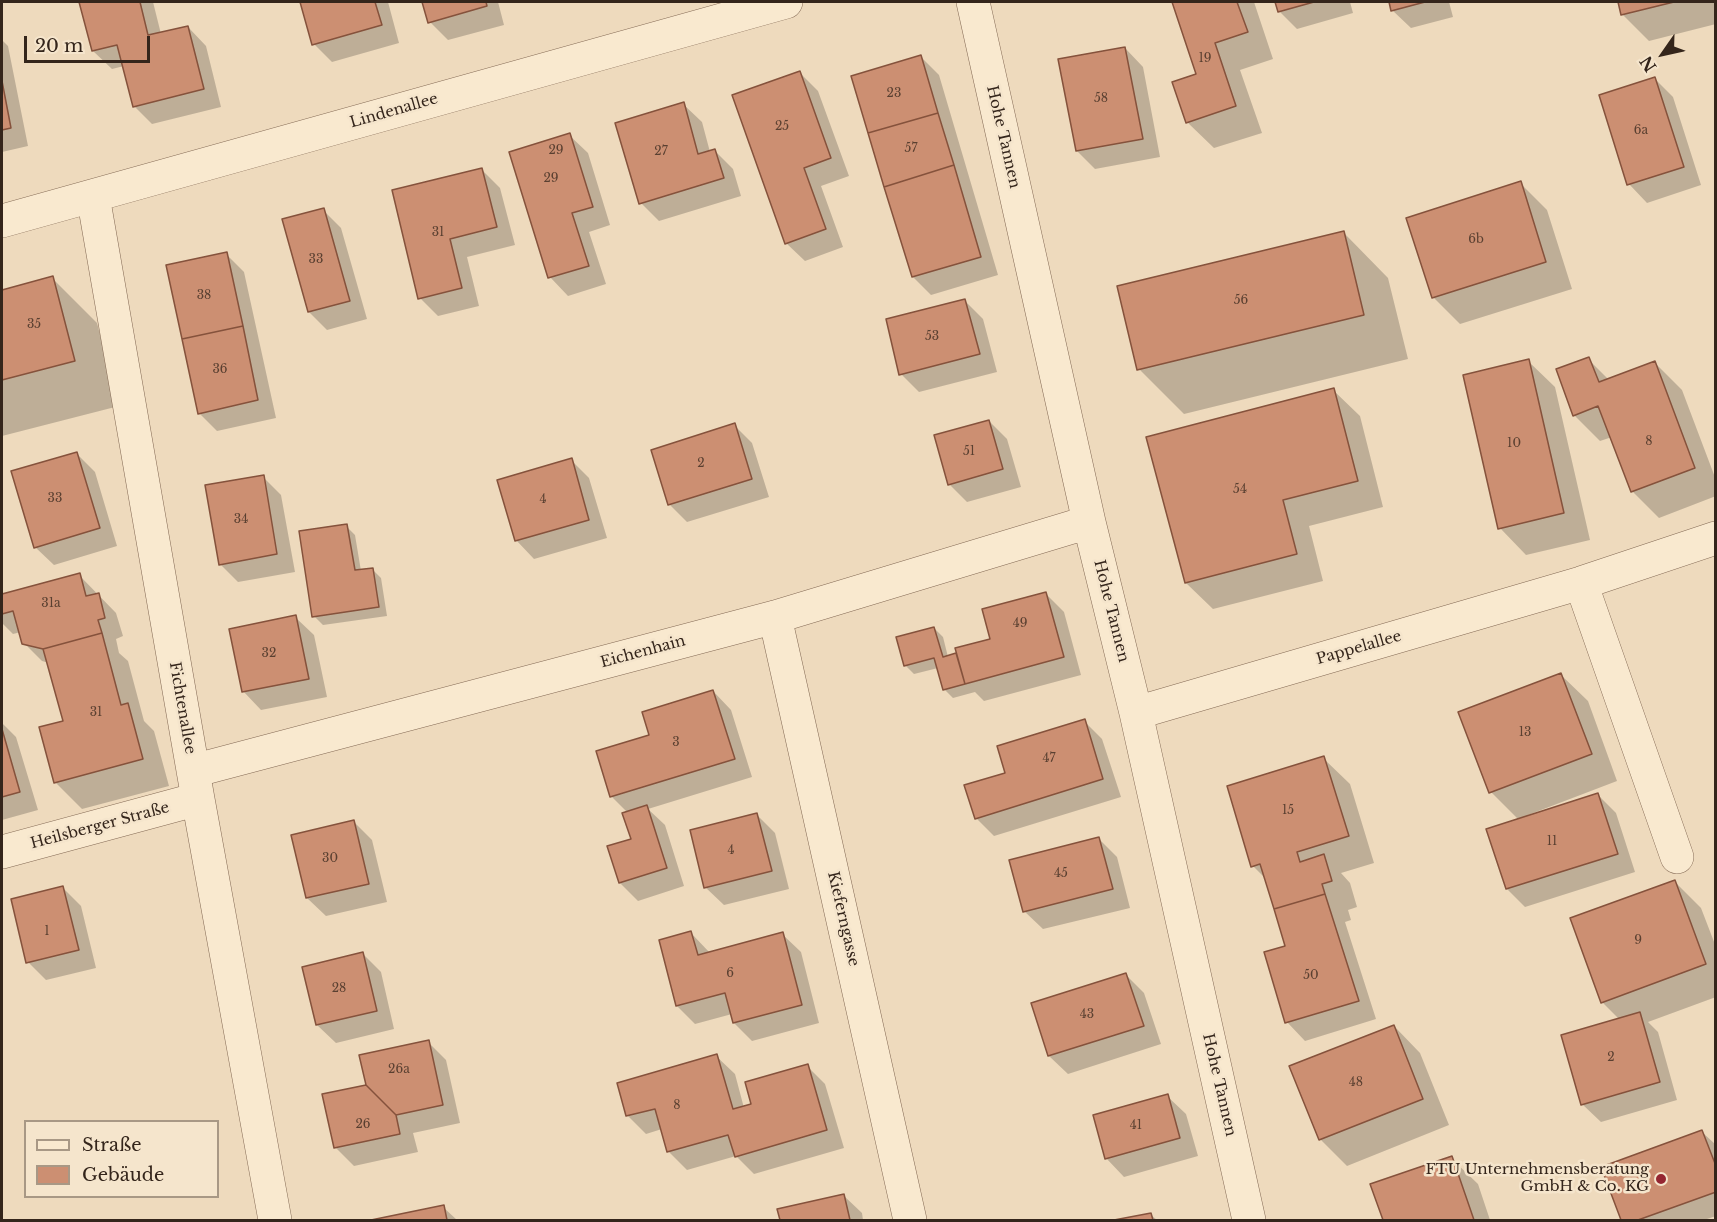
<!DOCTYPE html>
<html>
<head>
<meta charset="utf-8">
<style>
	body { margin:0 }
	#map { position:relative; width:1717px; height:1222px; overflow:hidden; background:#eedabd; font-family:"Libre Baskerville",serif }
	canvas { display:block }
	.frame { position:absolute; inset:0; border:3px solid #34251b; pointer-events:none }
	.legend { position:absolute; left:24px; top:1120px; width:195px; height:78px; box-sizing:border-box; background:#f5e5cc; border:2px solid #a89885; margin:0; padding:8px 10px; list-style:none; font-size:18px; color:#34251b }
	.legend li { display:flex; align-items:center; gap:12px; height:30px }
	.legend b { width:30px; border:2px solid #a89885 }
	.north { position:absolute; left:1633px; top:24px; width:60px; height:60px; -webkit-text-stroke:4px #f5e5cc; paint-order:stroke; rotate:236deg; font-size:16px; font-weight:700; line-height:24px; text-align:center; color:#34251b }
	.north::after { content:''; display:block; margin:auto; width:21px; height:27px; background:#34251b; clip-path:polygon(50% 0,100% 100%,50% 72%,0 100%) }
	.scale { position:absolute; left:24px; top:36px; width:126px; height:27px; box-sizing:border-box; border:3px solid #34251b; border-top:0; padding-left:8px; font-size:18px; line-height:21px; white-space:nowrap; color:#34251b; -webkit-text-stroke:4px #f5e5cc; paint-order:stroke }
</style>
</head>
<body>
<div id="map">
<canvas width="1717" height="1222"></canvas>
<div class="frame"></div>
<ul class="legend">
<li><b style="height:8px;background:#f9e9cf"></b>Straße</li>
<li><b style="height:16px;background:#cc8f72"></b>Gebäude</li>
</ul>
<div class="north">N</div>
<div class="scale">20 m</div>
</div>
<script>
const g = document.querySelector('canvas').getContext('2d');
g.lineJoin = 'round';
function fill(path, color) { g.fillStyle = color; g.fill(path, 'evenodd'); }
const poly = rows => new Path2D(rows.map(r => 'M' + r).join(''));
function strokePath(path, color, width, dash) { g.strokeStyle = color; g.lineWidth = width; g.lineCap = dash ? 'butt' : 'round'; g.setLineDash(dash || []); g.stroke(path); }
function drawText(font, color, halo, rows, align = 'center') {
  g.font = font + ' "Libre Baskerville",serif'; g.lineWidth = 5; g.setLineDash([]); g.textBaseline = 'middle'; g.strokeStyle = halo; g.fillStyle = color; for (const [text, x, y, turn = 0] of rows) {
    g.save(); g.translate(x, y); g.rotate((+turn || 0) * Math.PI / 180); g.textAlign = isNaN(turn) ? turn : align; if (halo) g.strokeText(text, 0, 0); g.fillText(text, 0, 0); g.restore();
  }
}
fill(poly([
	[81,2,153,2,161,34,188,27,206,46,221,107,152,124,134,106,124,66,112,69,93,51],
	[302,2,388,2,399,43,332,62,314,44],
	[424,2,498,2,504,25,448,40,430,22],
	[1174,2,1254,2,1273,59,1240,70,1262,133,1214,148,1187,122,1198,75],
	[1276,2,1350,2,1353,13,1297,29,1279,11],
	[1390,2,1449,2,1453,17,1411,28,1392,10],
	[1619,2,1715,2,1716,24,1649,41,1622,14],
	[2,40,8,46,28,146,2,152],
	[1125,48,1143,67,1160,157,1095,169,1077,151],
	[921,57,939,75,998,275,931,295,913,277],
	[800,73,818,91,849,176,821,186,843,247,805,261,786,243],
	[1655,79,1673,97,1701,185,1647,203,1629,184],
	[683,104,702,122,710,152,715,151,733,169,741,196,659,221,641,203],
	[569,135,588,153,610,225,589,232,606,284,568,296,550,277],
	[482,170,500,188,515,245,467,257,479,306,438,316,420,298],
	[1520,183,1547,210,1572,289,1460,324,1433,297],
	[323,210,341,228,367,319,327,330,309,312],
	[1344,233,1388,278,1408,359,1184,414,1139,369],
	[226,254,244,272,276,418,217,431,199,413],
	[52,278,97,323,119,406,2,436,2,291],
	[965,301,983,319,997,372,919,392,901,374],
	[1588,359,1609,380,1655,363,1682,390,1716,480,1716,496,1659,518,1632,491,1612,437,1600,441,1574,415],
	[1528,361,1555,387,1590,540,1526,555,1500,528],
	[1333,390,1360,416,1383,507,1309,526,1323,581,1213,609,1186,583],
	[989,421,1007,439,1021,487,967,502,949,484],
	[734,425,752,443,769,497,687,522,669,504],
	[76,453,95,472,117,546,54,565,35,547],
	[571,460,589,478,607,538,534,559,516,540],
	[263,477,281,495,295,572,238,582,220,564],
	[346,526,355,535,361,571,372,569,381,578,387,616,323,625,314,616],
	[79,575,116,613,123,636,116,639,119,653,128,661,144,721,154,731,169,786,82,809,56,783,41,728,65,722,49,663,42,661,24,643,21,632,13,634,2,623,2,596],
	[1046,594,1064,612,1081,675,984,701,975,692,953,698,944,689,938,668,914,674,905,665,934,628,943,637,948,657,956,655,960,659,991,640],
	[295,617,314,635,327,697,261,710,243,691],
	[1561,675,1588,701,1617,781,1528,815,1529,817,1598,795,1616,813,1635,872,1525,907,1507,889,1519,820,1491,792],
	[713,691,731,710,752,777,648,809,665,825,684,886,638,901,620,883,632,840,628,813,612,797,598,752,651,736],
	[1084,721,1102,739,1121,797,994,836,976,818,1007,774],
	[2,723,16,737,38,810,2,820],
	[1323,758,1350,784,1374,863,1341,873,1350,883,1357,907,1348,910,1351,920,1345,922,1376,1019,1305,1041,1287,1022,1286,947,1266,879,1253,866],
	[757,815,775,833,789,889,724,905,705,887],
	[354,822,372,840,387,902,326,916,307,898],
	[1099,839,1117,857,1130,908,1043,929,1024,911],
	[1674,881,1701,908,1716,947,1716,997,1648,1022,1658,1032,1677,1100,1601,1122,1582,1104,1619,1019,1602,1002],
	[63,888,81,906,96,968,46,980,28,962],
	[691,933,710,953,782,934,801,952,819,1023,752,1041,734,1023,732,1014,695,1024,677,1006],
	[363,954,381,972,394,1029,336,1043,317,1025],
	[1126,975,1144,993,1161,1044,1068,1074,1049,1056,1033,1004],
	[1394,1026,1420,1053,1449,1125,1347,1166,1320,1139],
	[428,1042,446,1060,460,1123,413,1133,418,1152,354,1166,335,1147,368,1087],
	[716,1056,735,1074,744,1108,753,1105,807,1066,825,1084,844,1148,754,1174,736,1156,687,1170,669,1152,662,1129,646,1134,628,1116,618,1084],
	[1167,1096,1186,1114,1198,1156,1124,1177,1106,1158],
	[1702,1132,1716,1145,1716,1216,1704,1220,1623,1220,1603,1168],
	[1451,1158,1478,1184,1490,1220,1384,1220,1372,1185],
	[843,1195,862,1213,863,1220,781,1220,779,1210],
	[443,1207,457,1220,378,1220],
	[1151,1215,1157,1220,1121,1220]
]), '#0003');
const building = poly([
	[79,2,140,2,148,35,188,26,204,89,133,107,117,45,92,51,79,2],
	[300,2,375,2,382,25,312,45,300,2],
	[422,2,486,2,487,6,428,23,422,2],
	[1172,2,1237,2,1248,32,1215,43,1236,106,1186,123,1172,82,1196,74,1172,2],
	[1275,2,1314,2,1278,12,1275,2],
	[1389,2,1425,2,1391,11,1389,2],
	[1618,2,1674,2,1621,15,1618,2],
	[1125,47,1143,139,1076,151,1058,59,1125,47],
	[921,55,938,113,868,133,851,76,921,55],
	[800,71,831,158,804,168,826,229,785,244,732,95,800,71],
	[1655,77,1684,167,1627,185,1599,95,1655,77],
	[2,81,11,128,2,130,2,81],
	[684,102,698,154,715,149,724,178,639,204,615,123,684,102],
	[938,113,954,165,884,187,868,133,938,113],
	[570,133,593,207,572,213,589,266,548,278,509,152,570,133],
	[954,165,981,257,912,277,884,187,954,165],
	[482,168,497,227,450,239,462,288,418,299,392,190,482,168],
	[1521,181,1546,262,1432,298,1406,218,1521,181],
	[324,208,350,301,308,312,282,219,324,208],
	[1344,231,1364,315,1137,370,1117,286,1344,231],
	[227,252,243,326,182,339,166,265,227,252],
	[53,276,75,361,2,380,2,290,53,276],
	[965,299,980,354,899,375,886,319,965,299],
	[243,326,258,400,198,414,182,339,243,326],
	[1589,357,1599,382,1655,361,1695,468,1631,492,1598,406,1573,416,1556,369,1589,357],
	[1529,359,1564,513,1498,529,1463,375,1529,359],
	[1334,388,1358,481,1283,500,1297,554,1185,583,1146,437,1334,388],
	[989,420,1003,469,948,485,934,435,989,420],
	[735,423,752,479,668,505,651,450,735,423],
	[77,452,100,528,34,548,11,471,77,452],
	[572,458,589,520,515,541,497,480,572,458],
	[264,475,277,554,219,565,205,485,264,475],
	[347,524,355,570,373,568,379,607,312,617,299,531,347,524],
	[80,573,86,596,99,593,105,618,98,620,102,633,43,649,22,644,13,611,2,614,2,594,80,573],
	[1046,592,1064,657,965,684,955,648,990,639,982,609,1046,592],
	[296,615,309,679,242,692,229,629,296,615],
	[934,627,943,657,956,653,965,684,943,690,934,658,904,666,896,637,934,627],
	[102,633,121,705,128,703,143,759,54,783,39,727,63,721,43,649,102,633],
	[1561,673,1592,754,1489,793,1458,712,1561,673],
	[713,690,735,759,610,797,596,751,649,735,642,712,713,690],
	[1085,719,1103,779,975,819,964,785,1005,773,997,746,1085,719],
	[2,729,20,792,2,797,2,729],
	[1324,756,1349,836,1297,852,1300,862,1324,854,1332,881,1322,884,1325,894,1274,909,1260,864,1251,867,1227,786,1324,756],
	[1598,793,1618,854,1506,889,1486,829,1598,793],
	[647,805,667,868,619,883,607,846,631,839,622,813,647,805],
	[757,813,772,871,704,888,690,830,757,813],
	[354,820,369,884,306,898,291,835,354,820],
	[1099,837,1113,889,1023,912,1009,860,1099,837],
	[1675,880,1706,964,1601,1003,1570,918,1675,880],
	[63,886,79,950,26,963,11,899,63,886],
	[1325,894,1359,1001,1285,1023,1264,952,1285,946,1274,909,1325,894],
	[691,931,698,955,783,932,802,1005,733,1023,725,993,676,1006,659,940,691,931],
	[363,952,377,1011,316,1025,302,967,363,952],
	[1126,973,1144,1026,1048,1056,1031,1003,1126,973],
	[1640,1012,1660,1082,1581,1105,1561,1035,1640,1012],
	[1394,1025,1423,1099,1319,1140,1289,1066,1394,1025],
	[429,1040,443,1105,396,1115,366,1085,359,1055,429,1040],
	[717,1054,733,1109,751,1104,745,1082,808,1064,827,1130,735,1157,728,1135,667,1152,655,1109,626,1116,617,1083,717,1054],
	[366,1085,396,1115,400,1134,334,1148,322,1094,366,1085],
	[1168,1094,1180,1138,1105,1159,1093,1115,1168,1094],
	[1702,1130,1716,1166,1716,1192,1638,1220,1621,1220,1601,1167,1702,1130],
	[1452,1156,1474,1220,1383,1220,1370,1184,1452,1156],
	[844,1194,850,1220,780,1220,777,1209,844,1194],
	[444,1205,447,1220,371,1220,444,1205],
	[1151,1213,1153,1220,1114,1220,1151,1213]
]);
fill(building, '#cc8f72');
strokePath(building, '#85523c', 1.5);
const minor = poly([
	[973,2,1089,522,1136,713,1249,1220],
	[93,196,198,799,275,1220],
	[2,221,786,2],
	[1581,583,1677,857],
	[775,617,910,1220],
	[1136,713,1581,583,1716,538],
	[193,771,775,617,1089,522],
	[2,852,198,799]
]);
strokePath(minor, '#856b56', 34);
strokePath(minor, '#f9e9cf', 33);
for (const [x, y, r, color] of [
	[1661,1179,6,"#952631"]
]) { const dot = new Path2D(); dot.arc(x, y, r, 0, 2 * Math.PI); g.fillStyle = color; g.fill(dot); strokePath(dot, '#f5e5cc', 2); }
drawText('12px', '#5a4031', null, [
	["19",1205,59],
	["23",894,94],
	["58",1101,99],
	["25",782,127],
	["6a",1641,131],
	["57",911,149],
	["29",556,151],
	["27",661,152],
	["29",551,179],
	["31",438,233],
	["6b",1476,240],
	["33",316,260],
	["38",204,296],
	["56",1241,301],
	["35",34,325],
	["53",932,337],
	["36",220,370],
	["8",1649,442],
	["10",1514,444],
	["51",969,452],
	["2",701,464],
	["54",1240,490],
	["33",55,499],
	["4",543,500],
	["34",241,520],
	["31a",51,604],
	["49",1020,624],
	["32",269,654],
	["31",96,713],
	["13",1525,733],
	["3",676,743],
	["47",1049,759],
	["15",1288,811],
	["11",1552,842],
	["4",731,851],
	["30",330,859],
	["45",1061,874],
	["1",47,932],
	["9",1638,941],
	["6",730,974],
	["50",1311,976],
	["28",339,989],
	["43",1087,1015],
	["2",1611,1058],
	["26a",399,1070],
	["48",1356,1083],
	["8",677,1106],
	["26",363,1125],
	["41",1136,1126]
]);
drawText('15px', '#34251b', '#f5e5cc', [
	["Lindenallee",394,111,-16],
	["Hohe Tannen",1003,137,77],
	["Hohe Tannen",1111,611,76],
	["Pappelallee",1359,648,-16],
	["Eichenhain",643,652,-15],
	["Fichtenallee",182,708,80],
	["Heilsberger Straße",100,826,-15],
	["Kieferngasse",843,919,77],
	["Hohe Tannen",1219,1085,77]
]);
drawText('15px', '#34251b', '#f5e5cc', [
	["FTU Unternehmensberatung",1649,1170],
	["GmbH & Co. KG",1649,1187]
], 'right');
</script>
</body>
</html>
